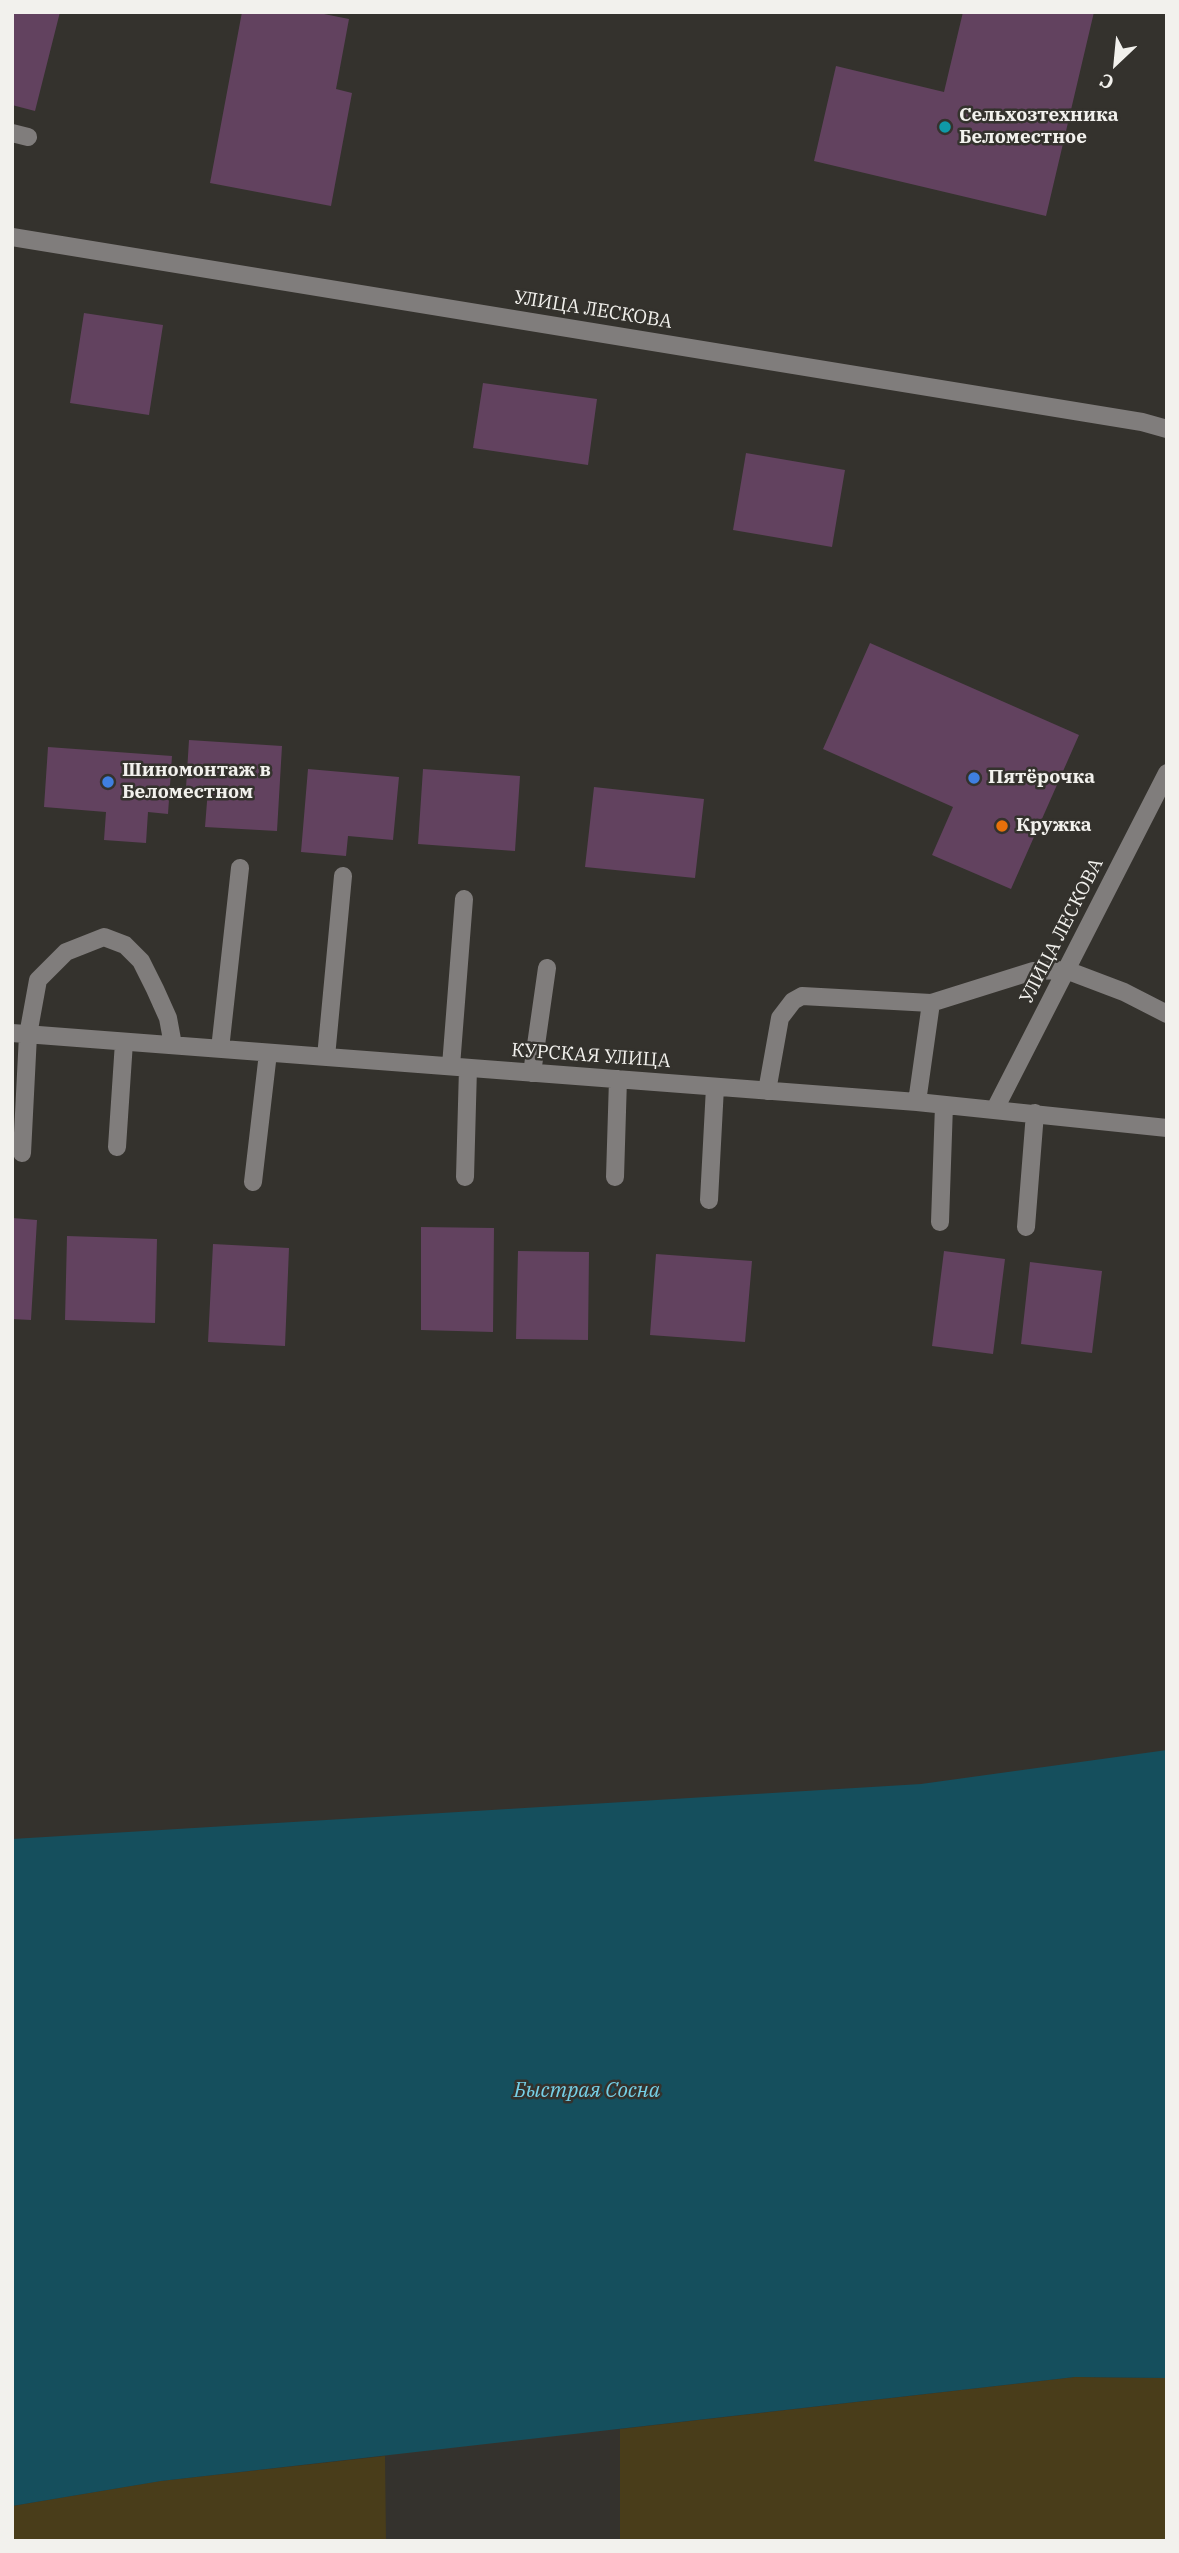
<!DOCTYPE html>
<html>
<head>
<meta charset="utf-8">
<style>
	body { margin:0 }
	#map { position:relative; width:1179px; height:2553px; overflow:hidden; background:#34322d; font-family:"IBM Plex Serif",serif }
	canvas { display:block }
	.frame { position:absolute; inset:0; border:14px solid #f2f1ed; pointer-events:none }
	.north { position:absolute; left:1081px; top:28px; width:70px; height:70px; -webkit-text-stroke:5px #34322d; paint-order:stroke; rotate:206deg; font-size:19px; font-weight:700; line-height:28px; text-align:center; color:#f2f1ed }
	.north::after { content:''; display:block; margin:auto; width:24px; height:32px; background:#f2f1ed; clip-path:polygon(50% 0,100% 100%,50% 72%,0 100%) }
</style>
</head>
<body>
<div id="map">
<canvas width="1179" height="2553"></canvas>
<div class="frame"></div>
<div class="north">С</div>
</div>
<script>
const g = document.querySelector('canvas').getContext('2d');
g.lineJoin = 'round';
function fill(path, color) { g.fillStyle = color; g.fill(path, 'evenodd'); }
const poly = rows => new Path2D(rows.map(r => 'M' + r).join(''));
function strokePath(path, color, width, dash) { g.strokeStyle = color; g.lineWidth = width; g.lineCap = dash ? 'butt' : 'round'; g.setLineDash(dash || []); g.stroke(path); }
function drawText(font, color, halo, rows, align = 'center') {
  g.font = font + ' "IBM Plex Serif",serif'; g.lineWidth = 5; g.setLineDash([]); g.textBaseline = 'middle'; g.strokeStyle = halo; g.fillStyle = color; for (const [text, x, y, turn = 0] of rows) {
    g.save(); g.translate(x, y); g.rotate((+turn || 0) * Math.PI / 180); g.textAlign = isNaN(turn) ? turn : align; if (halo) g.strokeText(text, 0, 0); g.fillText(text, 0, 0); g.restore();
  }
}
fill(poly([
	[1075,2377,1167,2378,1167,2541,620,2541,620,2429],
	[385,2456,386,2541,12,2541,12,2506,160,2481]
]), '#493d1a');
fill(poly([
	[1167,1750,1167,2378,1075,2377,161,2481,12,2506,12,1839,921,1784]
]), '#154f5d');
fill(poly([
	[12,12,60,12,35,111,12,105],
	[242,12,314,12,349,19,336,89,352,93,331,206,210,183],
	[963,12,1094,12,1046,216,814,161,836,66,944,92],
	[84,313,163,325,149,415,70,403],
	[483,383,597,399,588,465,473,448],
	[746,453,845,470,832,547,733,530],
	[870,643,1079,735,1011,889,932,855,953,807,823,749],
	[189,740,282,746,277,831,205,827,208,789,186,788],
	[48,747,172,756,168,814,148,812,146,843,104,840,106,812,44,807],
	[308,769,399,777,393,840,348,836,346,856,301,852],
	[423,769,520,776,515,851,418,844],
	[594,787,704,799,695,878,585,867],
	[12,1218,37,1220,31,1320,12,1319],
	[421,1227,494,1228,493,1332,421,1330],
	[67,1236,157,1239,155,1323,65,1320],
	[213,1244,289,1248,285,1346,208,1342],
	[518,1251,589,1252,588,1340,516,1339],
	[944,1251,1005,1259,993,1354,932,1346],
	[656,1254,752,1261,745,1342,650,1335],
	[1030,1262,1102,1271,1092,1353,1021,1344]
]), '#62425f');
strokePath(poly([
	[12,133,28,137],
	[12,237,1142,422,1167,429],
	[931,1003,1033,971,1066,970,1124,992,1167,1014],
	[12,1033,917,1102,1167,1128],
	[220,1049,240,868],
	[326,1057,343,876],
	[451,1066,464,899],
	[532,1073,547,968],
	[767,1091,780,1018,793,1001,802,996,931,1003,917,1102],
	[995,1109,1167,773],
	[117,1147,124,1042],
	[22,1153,28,1035,38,980,66,952,104,937,125,945,141,961,155,989,168,1018,173,1045],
	[465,1177,468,1068],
	[615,1177,618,1079],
	[253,1182,268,1053],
	[709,1200,715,1087],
	[940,1222,944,1105],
	[1026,1227,1035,1113]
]), '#807d7c', 18);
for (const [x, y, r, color] of [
	[945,127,7,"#0f9aa8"],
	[974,778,7,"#3f7fe0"],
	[108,782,7,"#3f7fe0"],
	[1002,826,7,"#e8710a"]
]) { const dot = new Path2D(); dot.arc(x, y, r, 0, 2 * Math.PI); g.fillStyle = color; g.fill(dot); strokePath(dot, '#34322d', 2.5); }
drawText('bold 19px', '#f2f1ed', '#34322d', [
	["Сельхозтехника",959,116],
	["Беломестное",959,138],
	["Шиномонтаж в",122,771],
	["Беломестном",122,793],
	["Пятёрочка",988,778],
	["Кружка",1016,826]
], 'left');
drawText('19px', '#f2f1ed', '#34322d', [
	["УЛИЦА ЛЕСКОВА",593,310,9],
	["УЛИЦА ЛЕСКОВА",1062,931,-63],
	["КУРСКАЯ УЛИЦА",591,1056,4]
]);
drawText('italic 21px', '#76d0e7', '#34322d', [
	["Быстрая Сосна",587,2091]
]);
</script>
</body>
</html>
